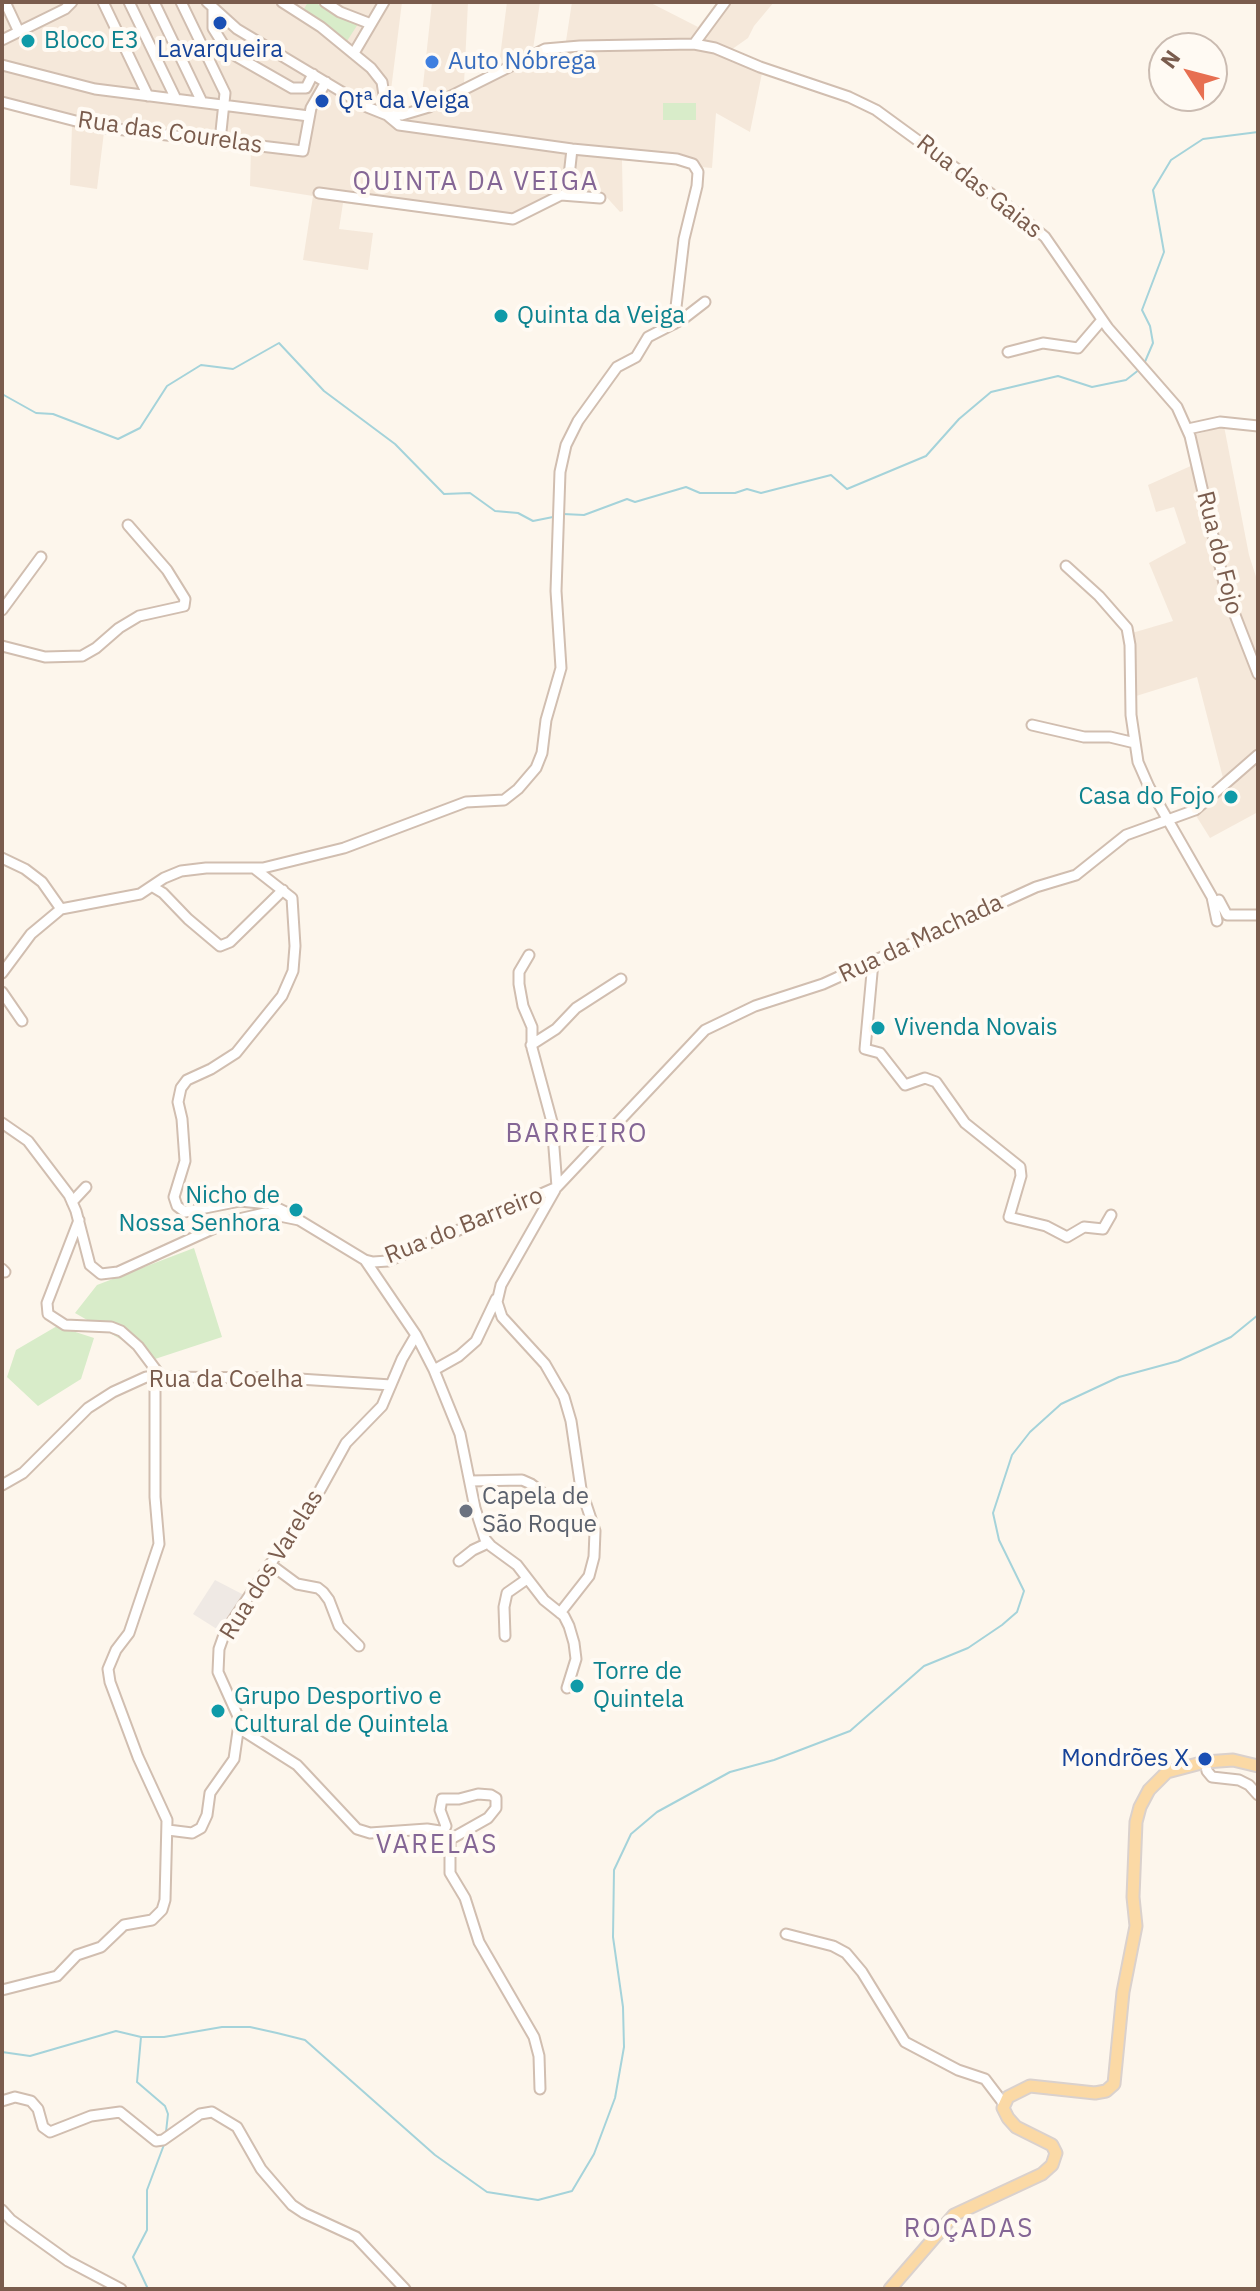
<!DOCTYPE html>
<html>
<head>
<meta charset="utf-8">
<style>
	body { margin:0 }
	#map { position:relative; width:1260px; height:2291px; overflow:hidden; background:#fdf6ec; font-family:"IBM Plex Sans",sans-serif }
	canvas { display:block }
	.frame { position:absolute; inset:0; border:4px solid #7a5c4d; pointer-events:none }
	.north { position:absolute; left:1148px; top:32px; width:80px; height:80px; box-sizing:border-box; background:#fffaf3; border:2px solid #cabbb1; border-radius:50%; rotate:306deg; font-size:22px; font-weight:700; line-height:32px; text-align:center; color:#7a5c4d }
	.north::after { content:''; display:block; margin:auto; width:28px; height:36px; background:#e76f51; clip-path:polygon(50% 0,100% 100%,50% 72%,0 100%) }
</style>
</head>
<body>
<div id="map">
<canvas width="1260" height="2291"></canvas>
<div class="frame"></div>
<div class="north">N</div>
</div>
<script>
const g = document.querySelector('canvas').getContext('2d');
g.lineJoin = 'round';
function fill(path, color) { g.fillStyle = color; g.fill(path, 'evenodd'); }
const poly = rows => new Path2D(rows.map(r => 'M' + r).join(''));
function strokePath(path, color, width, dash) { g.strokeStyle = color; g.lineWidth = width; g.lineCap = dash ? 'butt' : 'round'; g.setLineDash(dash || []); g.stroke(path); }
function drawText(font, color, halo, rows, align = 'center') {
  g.font = font + ' "IBM Plex Sans",sans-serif'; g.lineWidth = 8; g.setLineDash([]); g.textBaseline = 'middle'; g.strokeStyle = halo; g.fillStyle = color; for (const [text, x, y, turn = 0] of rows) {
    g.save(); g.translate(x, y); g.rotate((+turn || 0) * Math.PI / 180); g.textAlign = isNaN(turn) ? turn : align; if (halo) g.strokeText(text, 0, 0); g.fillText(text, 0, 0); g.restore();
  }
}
fill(poly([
	[2,2,402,2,390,98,401,109,421,104,432,2,468,2,464,84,499,65,507,2,540,2,533,49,566,41,572,2,649,2,698,27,717,2,774,2,754,26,748,38,731,50,762,73,750,132,716,113,712,168,622,160,623,211,620,212,602,192,600,204,571,199,561,201,516,223,508,224,343,203,339,229,373,233,368,270,303,260,313,196,250,186,251,148,104,132,97,189,70,185,72,126,2,108],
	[1224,426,1249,555,1258,583,1258,812,1210,838,1190,806,1223,778,1197,677,1133,697,1132,633,1173,621,1149,563,1186,543,1174,507,1156,512,1148,485,1193,465,1188,437]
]), '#f5e8da');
fill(poly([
	[215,1580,244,1595,220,1631,193,1614]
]), '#efe9e4');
fill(poly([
	[308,2,315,2,334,15,358,24,347,41,304,9],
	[663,103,696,103,696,120,663,120],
	[194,1248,222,1337,155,1359,75,1313,97,1285],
	[57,1326,94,1338,81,1379,38,1406,7,1377,16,1350]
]), '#d8ecc9');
strokePath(poly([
	[1144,364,1153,343,1150,326,1142,310,1164,252,1153,190,1171,160,1203,139,1258,132],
	[2,394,36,413,53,414,118,439,140,428,167,386,201,365,233,369,279,343,324,391,395,444,444,494,470,493,495,511,518,513,533,521,553,517],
	[563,514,584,515,627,499,635,502,686,487,700,493,735,493,747,489,761,493,831,475,847,489,926,456,959,419,991,392,1058,376,1092,387,1126,380,1140,369],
	[141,2037,137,2082,165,2106,168,2114,166,2132],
	[2,2052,30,2056,116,2031,141,2037,164,2037,222,2027,250,2027,277,2033,305,2040,435,2155,487,2192,538,2200,572,2191,594,2154,615,2098,624,2047,623,2007,613,1937,614,1870,631,1834,657,1812,730,1772,774,1760,850,1731,924,1666,968,1648,1002,1625,1017,1612,1024,1591,999,1540,993,1513,1012,1455,1030,1432,1061,1404,1119,1377,1178,1361,1231,1337,1258,1315],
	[148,2289,133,2257,147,2230,147,2190,165,2142]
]), '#a5d3da', 2);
const minor = poly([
	[5,2,19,32],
	[103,2,148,96],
	[129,2,176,99],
	[154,2,202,102],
	[181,2,225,93,220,141],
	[207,2,237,29,367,107,387,115,402,115,429,107,545,49,580,46,694,44,715,48,760,67,849,97,876,110,1009,207,1045,237,1108,328,1177,407,1190,436,1226,592,1258,674],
	[282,2,321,27,371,68,382,82,387,115,399,125,572,149,677,159,693,164,698,172,697,186,684,239,674,324],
	[325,2,340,12,371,24],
	[213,9,213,28,223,44,236,56,292,88,306,88,313,74],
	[2,40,65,9,72,2],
	[694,44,725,2],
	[354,53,384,2],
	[2,65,95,89,309,116],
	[2,102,99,127,303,151,311,108,326,82],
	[319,193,513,219,561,195,600,198],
	[567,194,572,149],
	[1008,352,1043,343,1078,348,1102,320],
	[1188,429,1220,422,1258,426],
	[1066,566,1099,596,1127,628,1130,645,1131,715,1138,762,1149,787,1212,897,1217,921],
	[2,610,41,557],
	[2,646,45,657,82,656,96,648,119,628,139,616,184,606,185,599,167,570,128,525],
	[1032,725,1084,737,1110,737,1135,743],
	[2,858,25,869,42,882,61,909],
	[255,869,292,898,295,946,293,971,282,996,236,1053,211,1069,187,1080,181,1088,178,1102,182,1119,185,1161,174,1197,177,1206,185,1212,240,1201,269,1204,290,1214],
	[153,887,163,893,188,919,220,946,230,942,283,890],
	[1219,900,1227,915,1258,915],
	[529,955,519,972,519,984,523,1006,532,1027,532,1048,552,1122,557,1187],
	[873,962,865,1049,880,1053,905,1085,925,1078,936,1082,965,1123,1020,1167,1021,1176,1009,1217,1046,1226,1067,1237,1084,1227,1103,1229,1111,1215],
	[2,973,31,934,61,909,140,894,164,878,181,871,206,868,263,868,344,848,466,802,504,800,518,789,536,768,542,753,546,720,561,668,556,591,560,472,566,445,578,421,617,367,636,357,648,337,683,319,705,302],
	[2,992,22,1021],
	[531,1045,556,1029,576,1008,621,979],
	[2,1123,28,1141,69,1195,76,1211,90,1265,101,1274,118,1272,230,1221,265,1213,299,1220,365,1260,373,1262,388,1261,557,1187,705,1030,755,1006,823,984,1036,887,1076,875,1126,835,1195,810,1258,755],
	[555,1190,501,1285,497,1302,502,1317,545,1364,564,1397,571,1421,581,1489,595,1531,594,1557,589,1576,560,1613],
	[72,1202,86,1187],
	[365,1260,416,1335,434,1370,460,1434,475,1508,485,1539,491,1546,517,1565,544,1600,564,1616,569,1626,574,1643,576,1659,567,1688],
	[2,1269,5,1272],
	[416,1335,402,1359,382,1406,346,1443,320,1490,225,1632,219,1649,218,1672,245,1732,297,1765,357,1829,370,1833,427,1829,440,1831,447,1836,450,1844,450,1873,465,1898,479,1942,534,2037,539,2056,540,2089],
	[434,1370,459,1356,476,1341,496,1299],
	[470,1481,522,1480,531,1484,549,1498],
	[2,1485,23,1473,88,1408,113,1392,146,1377,284,1378,391,1385],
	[459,1561,473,1550,488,1543],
	[270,1564,297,1584,318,1588,323,1592,329,1600,339,1626,359,1646],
	[505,1636,504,1607,507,1593,527,1579],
	[1205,1762,1207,1771,1212,1777,1239,1780,1249,1785,1258,1795],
	[168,1830,192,1833,201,1828,207,1815,210,1793,234,1759,239,1724],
	[443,1832,446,1826,440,1810,442,1799,459,1799,478,1794,491,1795,496,1798,496,1808,488,1818,449,1840],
	[786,1934,833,1946,846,1953,862,1972,905,2042,958,2070,985,2079,1004,2104],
	[2,1990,57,1976,77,1955,101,1947,124,1925,152,1920,162,1910,165,1900,167,1820,138,1757,110,1682,108,1669,116,1650,129,1633,159,1544,155,1497,155,1389,159,1374,138,1346,121,1331,111,1327,65,1325,48,1314,47,1303,79,1220],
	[2,2101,15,2097,31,2101,38,2109,43,2127,50,2132,91,2116,120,2112,156,2141,163,2140,200,2114,212,2112,237,2127,261,2169,292,2205,304,2213,356,2237,405,2289],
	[2,2210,11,2220,68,2261,121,2289]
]);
const major = poly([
	[890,2289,954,2215,1042,2174,1052,2165,1056,2153,1052,2145,1016,2127,1008,2118,1003,2108,1008,2097,1030,2086,1095,2093,1106,2091,1114,2084,1123,1992,1136,1926,1133,1897,1136,1822,1140,1807,1149,1790,1167,1772,1205,1762,1233,1760,1258,1766]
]);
strokePath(minor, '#d1beb0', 13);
strokePath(major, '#dad1cd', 15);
strokePath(minor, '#fff', 9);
strokePath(major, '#fbd9a5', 11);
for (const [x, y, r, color] of [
	[220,23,8,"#1a4fb4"],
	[28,41,8,"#0f9aa8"],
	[432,62,8,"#3f7fe0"],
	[322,101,8,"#1a4fb4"],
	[501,316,8,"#0f9aa8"],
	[1231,797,8,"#0f9aa8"],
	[878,1028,8,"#0f9aa8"],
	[296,1210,8,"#0f9aa8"],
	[466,1511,8,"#6b7280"],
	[577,1686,8,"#0f9aa8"],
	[218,1711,8,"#0f9aa8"],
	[1205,1759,8,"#1a4fb4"]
]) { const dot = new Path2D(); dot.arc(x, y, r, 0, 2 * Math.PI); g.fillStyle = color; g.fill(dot); strokePath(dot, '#fffaf3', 3); }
drawText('24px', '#0d838f', '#fffaf3', [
	["Bloco E3",44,41],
	["Quinta da Veiga",517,316],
	["Casa do Fojo",1215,797,"right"],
	["Vivenda Novais",894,1028],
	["Nicho de",280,1196,"right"],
	["Nossa Senhora",280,1224,"right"],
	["Torre de",593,1672],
	["Quintela",593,1700],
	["Grupo Desportivo e",234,1697],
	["Cultural de Quintela",234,1725]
], 'left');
drawText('24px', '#164399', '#fffaf3', [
	["Lavarqueira",220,50],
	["Qtª da Veiga",338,101,"left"],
	["Mondrões X",1189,1759,"right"]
]);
drawText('24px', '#366cbe', '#fffaf3', [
	["Auto Nóbrega",448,62]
], 'left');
drawText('24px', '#7a5c4d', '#fffaf3', [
	["Rua das Courelas",170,133,8],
	["Rua das Gaias",979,187,38],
	["Rua do Fojo",1219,553,76],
	["Rua da Machada",921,939,-25],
	["Rua do Barreiro",464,1226,-22],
	["Rua da Coelha",226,1380],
	["Rua dos Varelas",272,1565,-58]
]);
drawText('24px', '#5b616d', '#fffaf3', [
	["Capela de",482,1497],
	["São Roque",482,1525]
], 'left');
g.letterSpacing = '2px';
drawText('26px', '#846695', '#fffaf3', [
	["QUINTA DA VEIGA",476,182],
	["BARREIRO",577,1134],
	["VARELAS",437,1845],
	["ROÇADAS",969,2229]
]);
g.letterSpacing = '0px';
</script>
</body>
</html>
